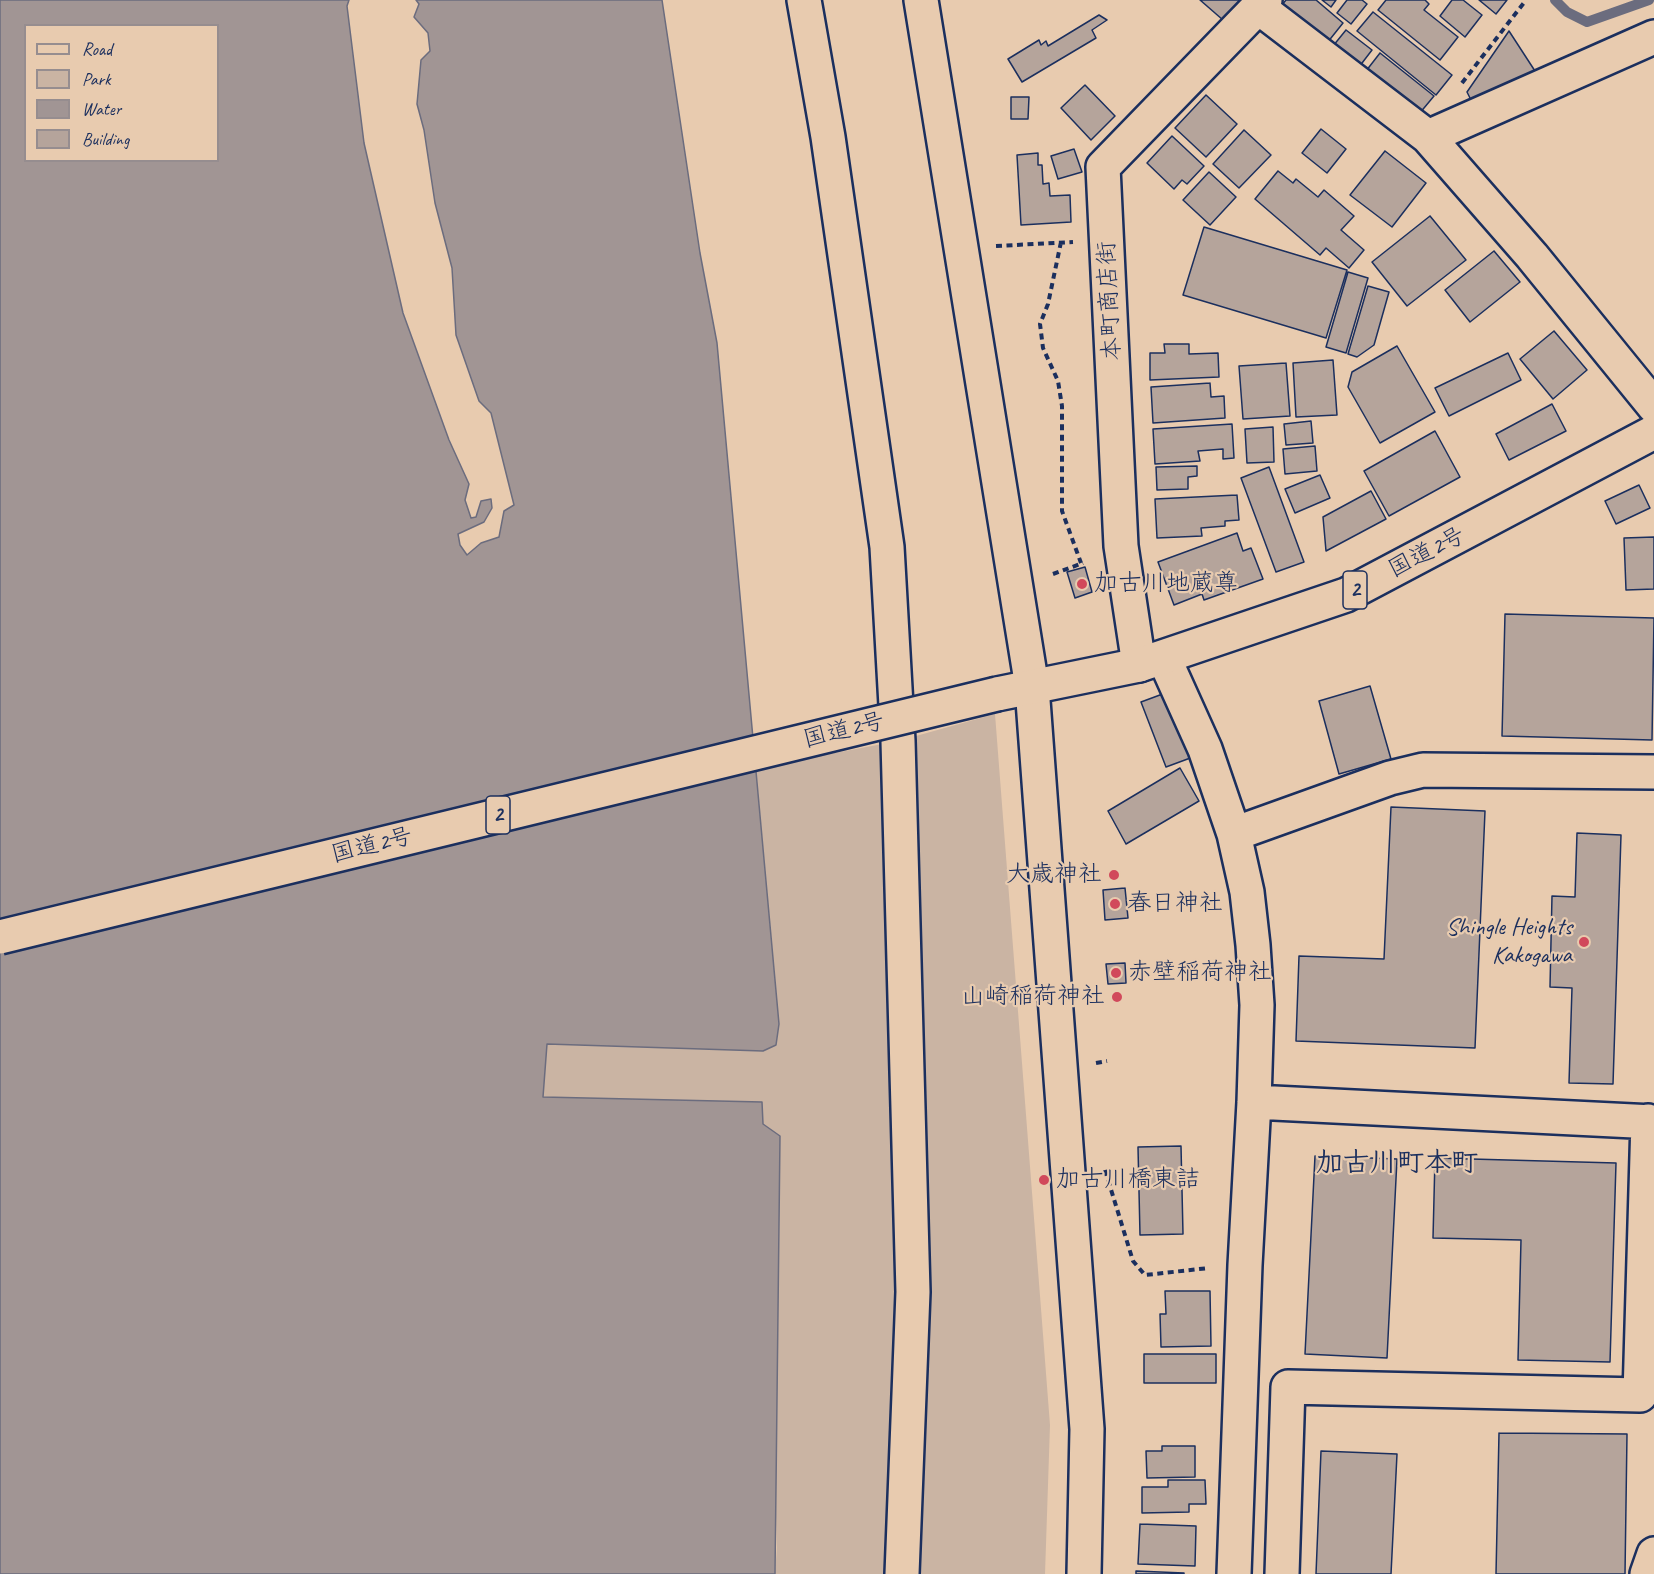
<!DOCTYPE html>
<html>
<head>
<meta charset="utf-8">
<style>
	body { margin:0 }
	#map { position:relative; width:1654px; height:1574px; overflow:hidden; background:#e8cbaf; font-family:Caveat,sans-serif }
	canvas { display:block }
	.legend { position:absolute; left:24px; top:24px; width:195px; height:138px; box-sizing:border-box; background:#e8cbaf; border:2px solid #968d8f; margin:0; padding:8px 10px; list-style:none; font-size:18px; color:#1b2f5e }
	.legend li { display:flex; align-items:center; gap:12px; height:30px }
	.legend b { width:30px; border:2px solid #968d8f }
</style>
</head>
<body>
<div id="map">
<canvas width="1654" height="1574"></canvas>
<ul class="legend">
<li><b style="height:8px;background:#e8cbaf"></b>Road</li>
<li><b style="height:16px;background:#cab4a3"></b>Park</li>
<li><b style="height:16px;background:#a19594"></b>Water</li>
<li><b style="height:16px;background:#b5a49b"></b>Building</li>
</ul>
</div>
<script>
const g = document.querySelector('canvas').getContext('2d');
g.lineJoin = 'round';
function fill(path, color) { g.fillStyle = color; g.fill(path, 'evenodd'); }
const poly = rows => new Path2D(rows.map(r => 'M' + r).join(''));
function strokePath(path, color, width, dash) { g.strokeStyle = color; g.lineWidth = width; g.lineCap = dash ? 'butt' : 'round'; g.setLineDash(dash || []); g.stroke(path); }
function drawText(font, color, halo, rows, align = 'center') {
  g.font = font + ' Caveat,"Klee One",sans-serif'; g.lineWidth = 4.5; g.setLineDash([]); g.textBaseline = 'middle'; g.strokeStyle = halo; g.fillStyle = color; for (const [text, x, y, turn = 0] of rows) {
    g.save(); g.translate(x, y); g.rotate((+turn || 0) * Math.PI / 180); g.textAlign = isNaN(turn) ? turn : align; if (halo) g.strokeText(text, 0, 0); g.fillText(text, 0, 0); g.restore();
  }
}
fill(poly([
	[995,714,1050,1425,1045,1574,775,1574,777,1547,762,1102,543,1098,546,1044,763,1051,776,1045,779,1024,756,768,898,741]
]), '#cab4a3');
const water = poly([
	[0,0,349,0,347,6,364,143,403,313,449,440,469,484,465,500,471,518,476,517,481,501,491,499,492,508,484,522,458,534,460,545,467,555,481,543,499,537,504,511,514,505,491,413,479,401,456,335,452,268,435,203,424,130,417,104,421,60,430,51,428,33,414,17,419,4,416,0,662,0,700,253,717,343,779,1024,776,1045,763,1051,547,1044,543,1097,762,1102,763,1124,780,1136,775,1574,0,1574,0,0],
	[26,26,218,26,218,160,26,160,26,26]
]);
fill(water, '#a19594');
strokePath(water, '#6b6c7e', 1.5);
strokePath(poly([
	[1555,0,1567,12,1587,22,1649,0]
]), '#6b6c7e', 10);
const building = poly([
	[1200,0,1240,0,1223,20,1200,0],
	[1286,0,1316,0,1343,23,1327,43,1281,6,1286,0],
	[1322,0,1336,0,1331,7,1322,0],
	[1347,0,1362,0,1367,4,1351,24,1337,13,1347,0],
	[1386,0,1425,0,1429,4,1424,10,1458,37,1440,60,1378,10,1386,0],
	[1452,0,1463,0,1482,15,1465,37,1440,16,1452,0],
	[1479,0,1507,0,1496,14,1479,0],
	[1373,12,1452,75,1436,95,1357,31,1373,12],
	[1099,15,1107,20,1092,30,1096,38,1022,82,1008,59,1039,40,1041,45,1046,41,1048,46,1099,15],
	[1346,30,1372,50,1359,67,1333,46,1346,30],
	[1509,31,1535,71,1471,100,1467,92,1509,31],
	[1380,53,1434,96,1419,114,1366,71,1380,53],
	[1085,85,1115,116,1091,140,1061,108,1085,85],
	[1206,95,1237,124,1206,157,1175,128,1206,95],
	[1011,97,1029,97,1028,119,1011,119,1011,97],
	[1321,129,1346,149,1327,173,1302,153,1321,129],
	[1244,130,1271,155,1239,188,1213,164,1244,130],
	[1172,136,1204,166,1187,184,1182,180,1174,189,1147,163,1172,136],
	[1074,149,1082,172,1058,179,1051,156,1074,149],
	[1385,151,1426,183,1392,227,1350,195,1385,151],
	[1038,153,1038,165,1042,165,1043,184,1049,183,1050,196,1070,195,1071,222,1021,225,1017,155,1038,153],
	[1278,171,1293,183,1296,179,1318,197,1324,190,1354,216,1341,230,1364,250,1349,268,1326,248,1320,255,1255,199,1278,171],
	[1209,172,1236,197,1210,225,1183,200,1209,172],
	[1430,216,1466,260,1407,306,1372,262,1430,216],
	[1204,227,1347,270,1326,338,1183,295,1204,227],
	[1494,251,1520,282,1470,322,1445,290,1494,251],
	[1348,272,1368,278,1346,353,1326,347,1348,272],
	[1368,286,1389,292,1374,345,1357,357,1348,354,1368,286],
	[1554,331,1587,370,1553,399,1520,359,1554,331],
	[1164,344,1189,344,1189,354,1218,353,1219,377,1150,380,1150,353,1165,353,1164,344],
	[1397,346,1435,412,1380,443,1348,387,1352,372,1397,346],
	[1508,353,1521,380,1449,416,1435,388,1508,353],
	[1333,360,1337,415,1296,417,1293,363,1333,360],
	[1286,363,1290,416,1243,419,1239,366,1286,363],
	[1210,383,1211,397,1224,396,1225,418,1153,423,1151,387,1210,383],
	[1552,404,1566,431,1509,460,1496,434,1552,404],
	[1311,421,1313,443,1286,445,1284,424,1311,421],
	[1232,424,1234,458,1223,459,1223,449,1198,451,1200,461,1155,464,1153,429,1232,424],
	[1273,427,1274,462,1247,463,1245,429,1273,427],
	[1435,431,1460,477,1389,516,1364,471,1435,431],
	[1315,446,1317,471,1285,474,1283,449,1315,446],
	[1197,466,1197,476,1188,477,1188,489,1157,490,1156,467,1197,466],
	[1269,467,1304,562,1276,572,1241,478,1269,467],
	[1320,475,1330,498,1295,513,1285,489,1320,475],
	[1639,485,1650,508,1616,524,1605,501,1639,485],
	[1371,491,1386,519,1326,551,1323,517,1371,491],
	[1237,495,1239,520,1225,521,1225,526,1201,528,1202,536,1157,538,1155,499,1237,495],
	[1237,533,1243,551,1251,548,1263,579,1204,600,1202,594,1174,605,1158,562,1237,533],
	[1654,537,1654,589,1626,590,1624,538,1654,537],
	[1085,567,1092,592,1075,598,1067,572,1085,567],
	[1505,614,1654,618,1652,740,1502,736,1505,614],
	[1370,686,1391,759,1339,774,1319,701,1370,686],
	[1168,692,1193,757,1166,767,1141,702,1168,692],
	[1180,768,1199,801,1126,844,1108,811,1180,768],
	[1391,807,1485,811,1475,1048,1296,1041,1299,956,1384,959,1391,807],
	[1577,833,1621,835,1613,1084,1569,1083,1572,988,1550,987,1552,896,1575,897,1577,833],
	[1125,888,1128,918,1105,920,1103,890,1125,888],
	[1125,963,1126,983,1108,984,1106,964,1125,963],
	[1181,1146,1183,1234,1140,1235,1138,1147,1181,1146],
	[1315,1156,1397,1159,1387,1358,1305,1354,1315,1156],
	[1435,1158,1616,1163,1610,1362,1518,1360,1521,1240,1433,1238,1435,1158],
	[1165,1291,1210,1291,1211,1346,1161,1347,1160,1314,1166,1314,1165,1291],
	[1144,1354,1216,1354,1216,1383,1144,1383,1144,1354],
	[1499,1433,1627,1434,1625,1574,1496,1574,1499,1433],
	[1162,1446,1195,1446,1195,1477,1147,1478,1146,1451,1162,1451,1162,1446],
	[1321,1451,1397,1454,1391,1574,1316,1574,1321,1451],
	[1168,1480,1205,1480,1206,1504,1189,1504,1189,1512,1142,1513,1142,1487,1168,1487,1168,1480],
	[1140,1524,1196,1526,1195,1566,1138,1564,1140,1524],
	[1136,1571,1184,1573,1184,1574,1136,1574,1136,1571]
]);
fill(building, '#b5a49b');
strokePath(building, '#1b2f5e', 1.5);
const minor = poly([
	[804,0,828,137,887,547,898,741,913,1292,902,1574],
	[921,0,1032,687,1087,1429,1084,1574],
	[1258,7,1428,137,1532,256,1654,406],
	[1428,137,1654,37],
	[1164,658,1205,749,1234,834,1247,892,1253,945,1257,1005,1254,1102,1245,1265,1234,1574],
	[1139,665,1121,546,1103,167,1265,0],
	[1234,834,1390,778,1423,770,1654,772],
	[1254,1102,1654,1122],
	[1282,1574,1288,1387,1640,1395,1648,1121],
	[1647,1574,1654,1554]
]);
const highway = poly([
	[997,694,1139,665,1346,595,1654,432]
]);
strokePath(minor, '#1b2f5e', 38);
strokePath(highway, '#1b2f5e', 38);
strokePath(poly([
	[1462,83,1526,0],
	[1061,242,1048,304,1040,324,1043,348,1058,381,1062,406,1062,511,1081,563],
	[996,246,1073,242],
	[1053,574,1083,563],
	[1096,1063,1107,1061],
	[1105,1170,1133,1261,1145,1275,1209,1268]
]), '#1b2f5e', 4, [6, 4.5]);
strokePath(minor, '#e8cbaf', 33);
strokePath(highway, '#e8cbaf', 33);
const highwayBridge = poly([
	[0,937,997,694]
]);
strokePath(highwayBridge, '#1b2f5e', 38, []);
strokePath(highwayBridge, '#e8cbaf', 33);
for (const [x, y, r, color] of [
	[1082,584,6,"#d1495b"],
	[1114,875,6,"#d1495b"],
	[1115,904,6,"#d1495b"],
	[1584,942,6,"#d1495b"],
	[1116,973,6,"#d1495b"],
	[1117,997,6,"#d1495b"],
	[1044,1180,6,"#d1495b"]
]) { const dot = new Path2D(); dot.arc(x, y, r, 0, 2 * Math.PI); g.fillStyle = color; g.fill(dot); strokePath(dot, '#e8cbaf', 2); }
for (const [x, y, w] of [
	[1355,590,24],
	[498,815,24]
]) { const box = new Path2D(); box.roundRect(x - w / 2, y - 19, w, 38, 4.5); g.fillStyle = '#e8cbaf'; g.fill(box); strokePath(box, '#1b2f5e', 1.5); }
drawText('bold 22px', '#1b2f5e', null, [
	["2",1355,590],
	["2",498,815]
]);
drawText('24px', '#1b2f5e', '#e8cbaf', [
	["本町商店街",1110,301,-93],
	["国道2号",1427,553,-27],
	["国道2号",844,731,-14],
	["国道2号",372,846,-14]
]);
drawText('24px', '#1b2f5e', '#e8cbaf', [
	["加古川地蔵尊",1094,584],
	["大歳神社",1102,875,"right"],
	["春日神社",1127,904],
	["Shingle Heights",1572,928,"right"],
	["Kakogawa",1572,956,"right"],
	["赤壁稲荷神社",1128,973],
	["山崎稲荷神社",1105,997,"right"],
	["加古川橋東詰",1056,1180]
], 'left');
drawText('bold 27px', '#1b2f5e', '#e8cbaf', [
	["加古川町本町",1397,1164]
]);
</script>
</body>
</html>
